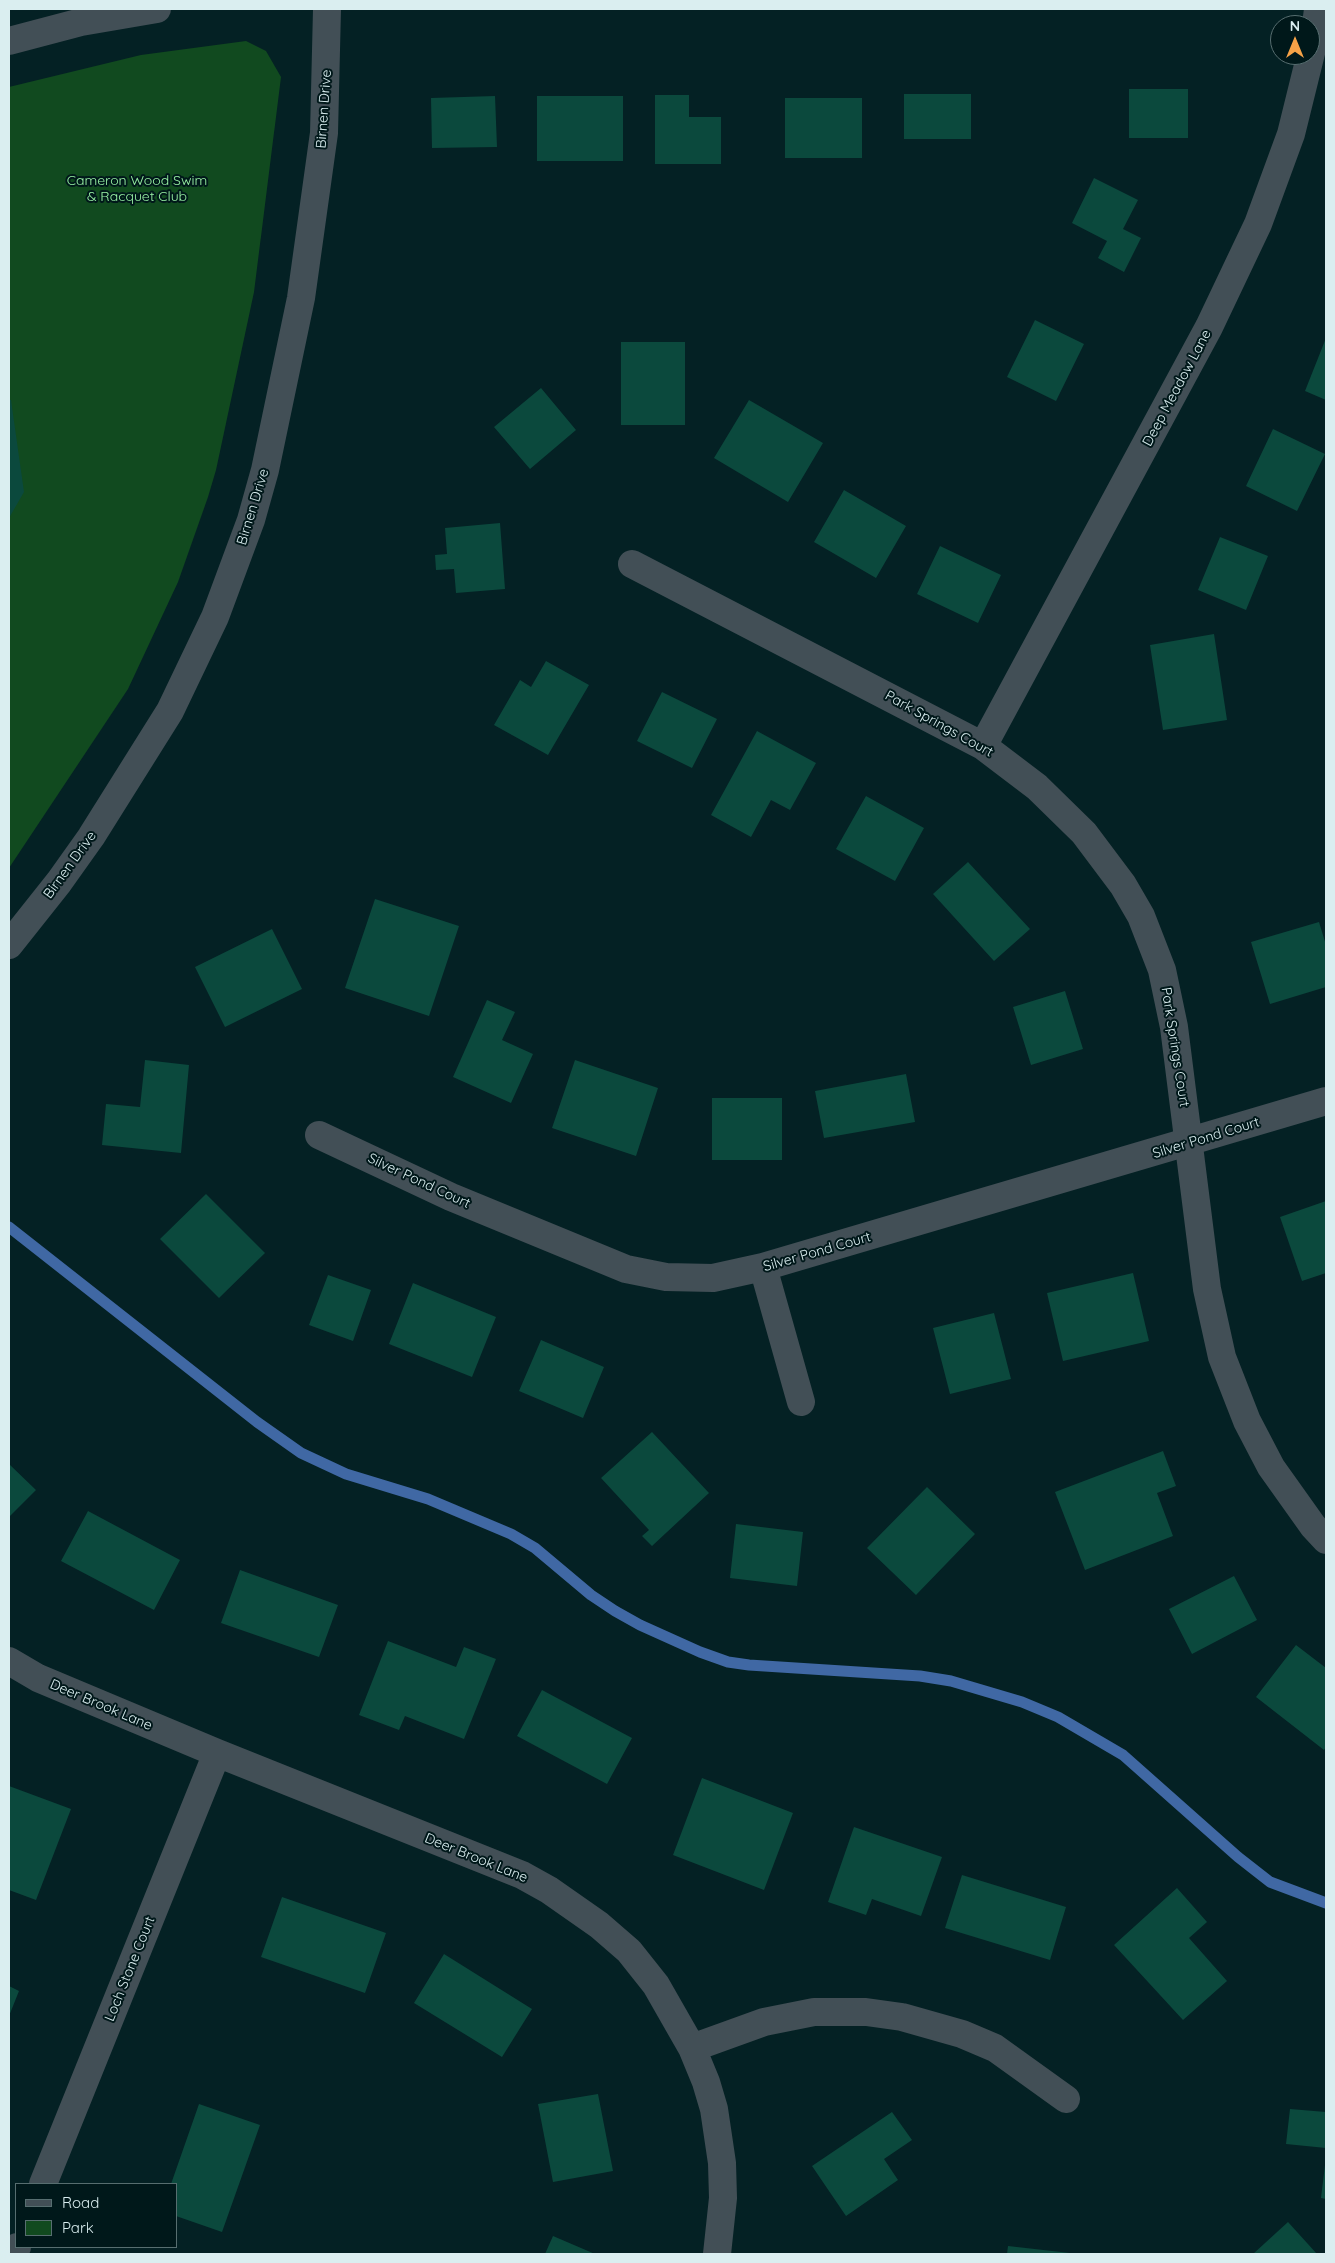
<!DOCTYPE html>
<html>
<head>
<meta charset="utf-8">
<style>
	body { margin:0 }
	#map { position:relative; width:1335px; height:2263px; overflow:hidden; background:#042124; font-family:Quicksand,sans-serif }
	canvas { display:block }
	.frame { position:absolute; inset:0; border:10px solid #daeef0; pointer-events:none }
	.legend { position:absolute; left:15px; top:2183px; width:162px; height:65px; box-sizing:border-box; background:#00181a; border:1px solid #576e70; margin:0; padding:6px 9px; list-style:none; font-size:15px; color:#daeef0 }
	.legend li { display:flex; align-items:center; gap:10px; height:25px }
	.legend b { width:25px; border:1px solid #576e70 }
	.north { position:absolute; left:1270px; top:15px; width:50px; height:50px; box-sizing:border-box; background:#00181a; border:1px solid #576e70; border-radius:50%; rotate:0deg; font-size:14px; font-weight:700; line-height:20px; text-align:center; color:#daeef0 }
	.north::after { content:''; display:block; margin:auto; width:18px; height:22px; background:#f6a247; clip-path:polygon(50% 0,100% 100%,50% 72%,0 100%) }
</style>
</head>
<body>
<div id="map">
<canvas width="1335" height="2263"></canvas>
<div class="frame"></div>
<ul class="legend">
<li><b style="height:6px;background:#424f56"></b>Road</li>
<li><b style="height:14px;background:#114a1f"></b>Park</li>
</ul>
<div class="north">N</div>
</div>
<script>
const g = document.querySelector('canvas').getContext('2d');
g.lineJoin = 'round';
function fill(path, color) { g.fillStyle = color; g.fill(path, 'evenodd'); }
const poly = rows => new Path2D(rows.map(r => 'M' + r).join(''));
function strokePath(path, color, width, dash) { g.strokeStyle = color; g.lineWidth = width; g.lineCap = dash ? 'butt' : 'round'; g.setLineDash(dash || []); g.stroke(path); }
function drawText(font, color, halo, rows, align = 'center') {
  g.font = font + ' Quicksand,sans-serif'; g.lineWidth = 4; g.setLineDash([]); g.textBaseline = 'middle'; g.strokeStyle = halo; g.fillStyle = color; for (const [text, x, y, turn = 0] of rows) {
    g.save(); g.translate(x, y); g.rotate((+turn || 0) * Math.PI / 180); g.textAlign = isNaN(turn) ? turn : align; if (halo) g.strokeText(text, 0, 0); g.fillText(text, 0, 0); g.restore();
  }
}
fill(poly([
	[246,41,266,51,281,77,254,292,216,470,208,497,178,582,128,689,9,868,9,87,141,55]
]), '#114a1f');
strokePath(poly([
	[9,1227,257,1422,301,1453,346,1474,428,1499,511,1534,535,1548,591,1595,615,1611,640,1625,700,1652,728,1662,749,1665,920,1676,951,1681,1022,1702,1058,1717,1123,1755,1238,1857,1270,1882,1326,1903]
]), '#4068a4', 11);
fill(poly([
	[1129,89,1188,89,1188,138,1129,138],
	[904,94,971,94,971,139,904,139],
	[655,95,689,95,689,117,721,117,721,164,655,164],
	[495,96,497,147,432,148,431,98],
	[537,96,623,96,623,161,537,161],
	[785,98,862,98,862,158,785,158],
	[1094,178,1138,200,1123,229,1141,238,1124,272,1098,258,1107,241,1072,223],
	[1035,320,1084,344,1056,401,1007,377],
	[1326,338,1326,400,1305,391],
	[621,342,685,342,685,425,621,425],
	[541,388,576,430,530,469,494,427],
	[9,400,11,400,24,492,9,518],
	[749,400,823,443,788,502,714,458],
	[1273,429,1325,454,1297,511,1246,486],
	[844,490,906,526,876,578,814,542],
	[500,523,505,589,456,593,454,569,436,570,435,555,447,554,445,528],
	[1220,537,1268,556,1246,610,1198,590],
	[940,546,1001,575,978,623,917,594],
	[1214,634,1227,720,1163,730,1150,645],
	[546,661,589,685,548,755,494,725,520,680,531,687],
	[662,692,717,719,692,768,637,741],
	[757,731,816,763,790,810,771,800,751,837,711,815],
	[866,796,924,828,895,881,836,849],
	[968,862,1030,929,994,961,933,894],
	[375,899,459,926,429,1016,345,988],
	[1319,922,1326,945,1326,987,1270,1004,1251,942],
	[272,929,302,989,225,1027,195,967],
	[1065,991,1083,1049,1031,1065,1013,1007],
	[487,1000,515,1012,502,1040,533,1054,511,1103,453,1077],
	[145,1060,189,1065,181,1153,102,1145,106,1104,140,1107],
	[575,1060,658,1088,636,1156,552,1128],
	[906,1074,915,1122,824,1138,815,1091],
	[712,1098,782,1098,782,1160,712,1160],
	[206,1194,265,1253,219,1298,160,1239],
	[1326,1201,1326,1273,1302,1281,1280,1217],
	[1133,1273,1149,1341,1063,1361,1047,1293],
	[328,1275,371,1290,353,1341,309,1325],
	[413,1283,496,1317,472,1377,389,1344],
	[994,1313,1011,1379,950,1394,933,1328],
	[541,1340,604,1367,583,1418,519,1391],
	[652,1432,709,1493,652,1546,642,1536,649,1530,601,1478],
	[1163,1451,1176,1486,1157,1493,1173,1536,1085,1570,1055,1492],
	[9,1464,36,1490,9,1517],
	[927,1487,975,1534,916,1595,867,1548],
	[88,1511,180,1560,154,1610,61,1561],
	[736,1524,803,1532,797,1586,730,1578],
	[240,1570,338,1605,319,1657,221,1623],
	[1234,1576,1257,1620,1192,1654,1169,1609],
	[388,1641,456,1667,464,1647,496,1659,464,1739,405,1716,399,1730,359,1715],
	[1296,1645,1326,1668,1326,1747,1324,1750,1256,1697],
	[542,1690,632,1738,607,1784,517,1736],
	[702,1778,793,1813,764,1890,673,1855],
	[9,1786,71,1809,36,1900,9,1890],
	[854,1827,942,1857,921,1916,872,1899,866,1915,828,1902],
	[962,1875,1066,1907,1050,1960,945,1928],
	[1177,1888,1207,1922,1189,1938,1227,1981,1183,2020,1114,1945],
	[282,1897,386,1933,365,1993,261,1957],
	[444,1954,532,2009,502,2057,414,2003],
	[9,1986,19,1991,9,2016],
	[598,2094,613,2171,553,2182,538,2104],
	[199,2104,260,2125,222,2232,176,2216,176,2184,171,2184],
	[1290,2109,1326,2112,1326,2148,1286,2144],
	[892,2112,912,2140,884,2159,898,2180,846,2216,812,2166],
	[1325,2165,1326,2165,1326,2199,1321,2198],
	[1288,2222,1317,2254,1253,2254],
	[553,2236,595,2254,545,2254],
	[1008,2246,1070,2253,1070,2254,1007,2254]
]), '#0b493d');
strokePath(poly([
	[9,41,81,22,157,9],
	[632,564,983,746,1037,787,1084,833,1123,885,1141,916,1162,970,1174,1027,1207,1289,1222,1357,1247,1421,1271,1467,1313,1526,1326,1540],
	[983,746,1209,327,1258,224,1291,134,1314,41,1318,9],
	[9,945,59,882,91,837,170,711,215,617,251,520,265,470,301,298,324,133,327,9],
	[319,1135,451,1197,626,1269,666,1277,713,1278,763,1267,1326,1101],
	[763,1267,801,1402],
	[9,1661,38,1678,217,1753,522,1875,549,1890,599,1925,629,1951,656,1985,692,2048,706,2082,714,2109,722,2163,723,2198,717,2254],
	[692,2048,764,2022,814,2012,866,2012,902,2017,962,2034,995,2048,1066,2099],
	[43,2184,217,1753],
	[13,2254,17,2247]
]), '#424f56', 28);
drawText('14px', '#daeef0', '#00181a', [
	["Birnen Drive",324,109,-86],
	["Deep Meadow Lane",1177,388,-62],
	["Birnen Drive",253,507,-73],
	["Park Springs Court",939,724,29],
	["Birnen Drive",70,865,-54],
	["Park Springs Court",1175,1047,81],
	["Silver Pond Court",1206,1138,-17],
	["Silver Pond Court",419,1181,25],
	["Silver Pond Court",817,1252,-16],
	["Deer Brook Lane",101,1705,23],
	["Deer Brook Lane",476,1858,22],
	["Loch Stone Court",130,1969,-68]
]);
drawText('14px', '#98f1a4', '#00181a', [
	["Cameron Wood Swim",137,181],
	["& Racquet Club",137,197]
]);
</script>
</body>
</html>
